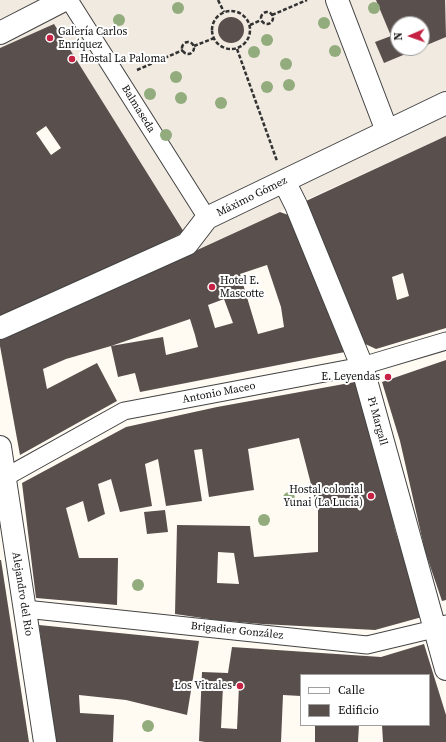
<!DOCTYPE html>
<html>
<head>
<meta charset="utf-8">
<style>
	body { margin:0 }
	#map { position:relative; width:446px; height:742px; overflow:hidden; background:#fffbf3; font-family:"Source Serif 4",serif }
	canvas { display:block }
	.legend { position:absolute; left:300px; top:674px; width:130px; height:52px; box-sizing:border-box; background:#fff; border:1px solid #9f9f9f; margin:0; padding:5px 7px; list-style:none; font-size:12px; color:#101010 }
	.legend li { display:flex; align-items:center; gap:8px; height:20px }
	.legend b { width:20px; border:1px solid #9f9f9f }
	.north { position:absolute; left:390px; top:16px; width:40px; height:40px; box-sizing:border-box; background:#fff; border:1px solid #9f9f9f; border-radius:50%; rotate:268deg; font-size:11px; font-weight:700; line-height:16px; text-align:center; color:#101010 }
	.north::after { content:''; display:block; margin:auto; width:14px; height:18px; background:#c52244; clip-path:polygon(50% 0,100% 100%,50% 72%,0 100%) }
</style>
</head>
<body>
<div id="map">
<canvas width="446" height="742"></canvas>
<ul class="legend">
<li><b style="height:5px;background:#fff"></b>Calle</li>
<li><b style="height:11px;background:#594f4c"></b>Edificio</li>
</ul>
<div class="north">N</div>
</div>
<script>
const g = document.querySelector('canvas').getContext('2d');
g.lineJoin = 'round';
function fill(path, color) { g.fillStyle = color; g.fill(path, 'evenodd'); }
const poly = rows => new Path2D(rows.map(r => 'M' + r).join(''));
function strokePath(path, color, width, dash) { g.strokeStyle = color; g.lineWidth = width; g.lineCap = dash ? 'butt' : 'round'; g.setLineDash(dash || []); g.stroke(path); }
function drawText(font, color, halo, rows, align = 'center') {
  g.font = font + ' "Source Serif 4",serif'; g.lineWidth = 4; g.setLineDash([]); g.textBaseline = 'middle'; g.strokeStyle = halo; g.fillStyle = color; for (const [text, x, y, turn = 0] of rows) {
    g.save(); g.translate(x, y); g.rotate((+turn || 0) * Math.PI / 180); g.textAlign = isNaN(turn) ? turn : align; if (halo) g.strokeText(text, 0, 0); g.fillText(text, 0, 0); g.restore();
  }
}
fill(poly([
	[0,0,446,0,446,136,196,250,54,25,0,48],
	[398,24,422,24,422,48,398,48]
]), '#f1eae0');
fill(poly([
	[376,0,445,0,446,37,422,47,422,24,398,24,398,48,420,48,384,63,375,42,391,36],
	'218 30a13 13 0 1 1 26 0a13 13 0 1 1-26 0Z',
	[54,24,184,232,76,286,0,316,0,48],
	[46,126,61,148,51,155,36,133],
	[446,136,446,328,376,349,361,342,306,201],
	[403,273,409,296,397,300,392,277],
	[280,212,291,216,345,352,140,392,135,373,118,377,111,346,66,359,43,369,47,389,97,363,117,401,20,455,0,346,0,339,88,299,124,285,171,262],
	[267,265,281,307,284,327,258,334,240,274],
	[224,299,233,323,215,328,208,305],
	[190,319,195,335,198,347,166,355,163,337,111,346],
	[446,360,446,600,442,601,425,551,400,441,382,382],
	[355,382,387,492,395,530,422,617,375,630,262,624,216,620,175,614,177,525,250,526,254,557,318,552,318,511,299,438,248,449,254,490,209,497,202,449,194,450,202,501,166,506,158,459,145,464,152,506,120,512,111,479,98,484,105,514,88,522,83,501,66,508,79,558,118,558,117,605,36,598,22,483,126,427,217,407],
	[218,552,234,553,239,584,217,583],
	[165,510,168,532,147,534,144,512],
	[0,560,1,560,29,742,0,742],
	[39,625,199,641,187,715,126,700,79,695,80,713,114,715,113,742,56,742],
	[424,644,446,715,446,742,383,742,382,725,429,725,429,675,301,675,301,696,283,695,281,742,205,742,199,741,202,672,228,673,232,647,381,657],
	[223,686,239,686,237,729,221,728],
	[315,725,359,725,358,742,315,742]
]), '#594f4c');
const minor = poly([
	[69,0,207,218],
	[4,478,124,411,362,366,446,341],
	[25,609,367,645,434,629,446,624]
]);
const tertiary = poly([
	[337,0,387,131],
	[0,33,64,0],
	[284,181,296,205,362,366,446,669],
	[0,328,187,244,207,218,446,103],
	[0,447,45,742]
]);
strokePath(minor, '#434343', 19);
strokePath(tertiary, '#434343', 24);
strokePath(poly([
	[218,0,224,12],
	'212 30a19 19 0 1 1 38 0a19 19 0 1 1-38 0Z',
	'261 18a6 6 0 1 1 12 0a6 6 0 1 1-12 0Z',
	[272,15,307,0],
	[250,25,261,20],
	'182 48a6 6 0 1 1 12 0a6 6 0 1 1-12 0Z',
	[194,46,214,38],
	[237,49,277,161],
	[137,70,183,50]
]), '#323232', 2.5, [4, 2]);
strokePath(minor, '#fff', 17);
strokePath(tertiary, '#fff', 22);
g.fillStyle = '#92ac7d';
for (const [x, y] of [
	[178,8],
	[374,8],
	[119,20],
	[324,23],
	[267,40],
	[335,51],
	[254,52],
	[286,64],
	[176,77],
	[289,85],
	[267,87],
	[150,94],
	[181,98],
	[221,103],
	[166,135],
	[289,498],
	[264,520],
	[138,585],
	[148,726]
]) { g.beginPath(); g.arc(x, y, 6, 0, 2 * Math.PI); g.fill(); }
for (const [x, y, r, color] of [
	[50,38,4,"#c52244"],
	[72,59,4,"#c52244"],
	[212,287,4,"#c52244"],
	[388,377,4,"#c52244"],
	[371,496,4,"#c52244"],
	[240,686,4,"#c52244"]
]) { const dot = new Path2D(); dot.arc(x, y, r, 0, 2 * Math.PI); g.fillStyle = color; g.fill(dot); strokePath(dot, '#fff', 1.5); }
drawText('11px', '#101010', '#fff', [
	["Galería Carlos",58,32],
	["Enríquez",58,45],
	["Hostal La Paloma",80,59],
	["Hotel E.",220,281],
	["Mascotte",220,294],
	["E. Leyendas",380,377,"right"],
	["Hostal colonial",363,490,"right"],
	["Yunai (La Lucia)",363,503,"right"],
	["Los Vitrales",232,686,"right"]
], 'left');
drawText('11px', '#101010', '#fff', [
	["Balmaseda",138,109,58],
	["Máximo Gómez",252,197,-26],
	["Antonio Maceo",219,393,-11],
	["Pi Margall",377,421,75],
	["Alejandro del Río",22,594,81],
	["Brigadier González",237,631,6]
]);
</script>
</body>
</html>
